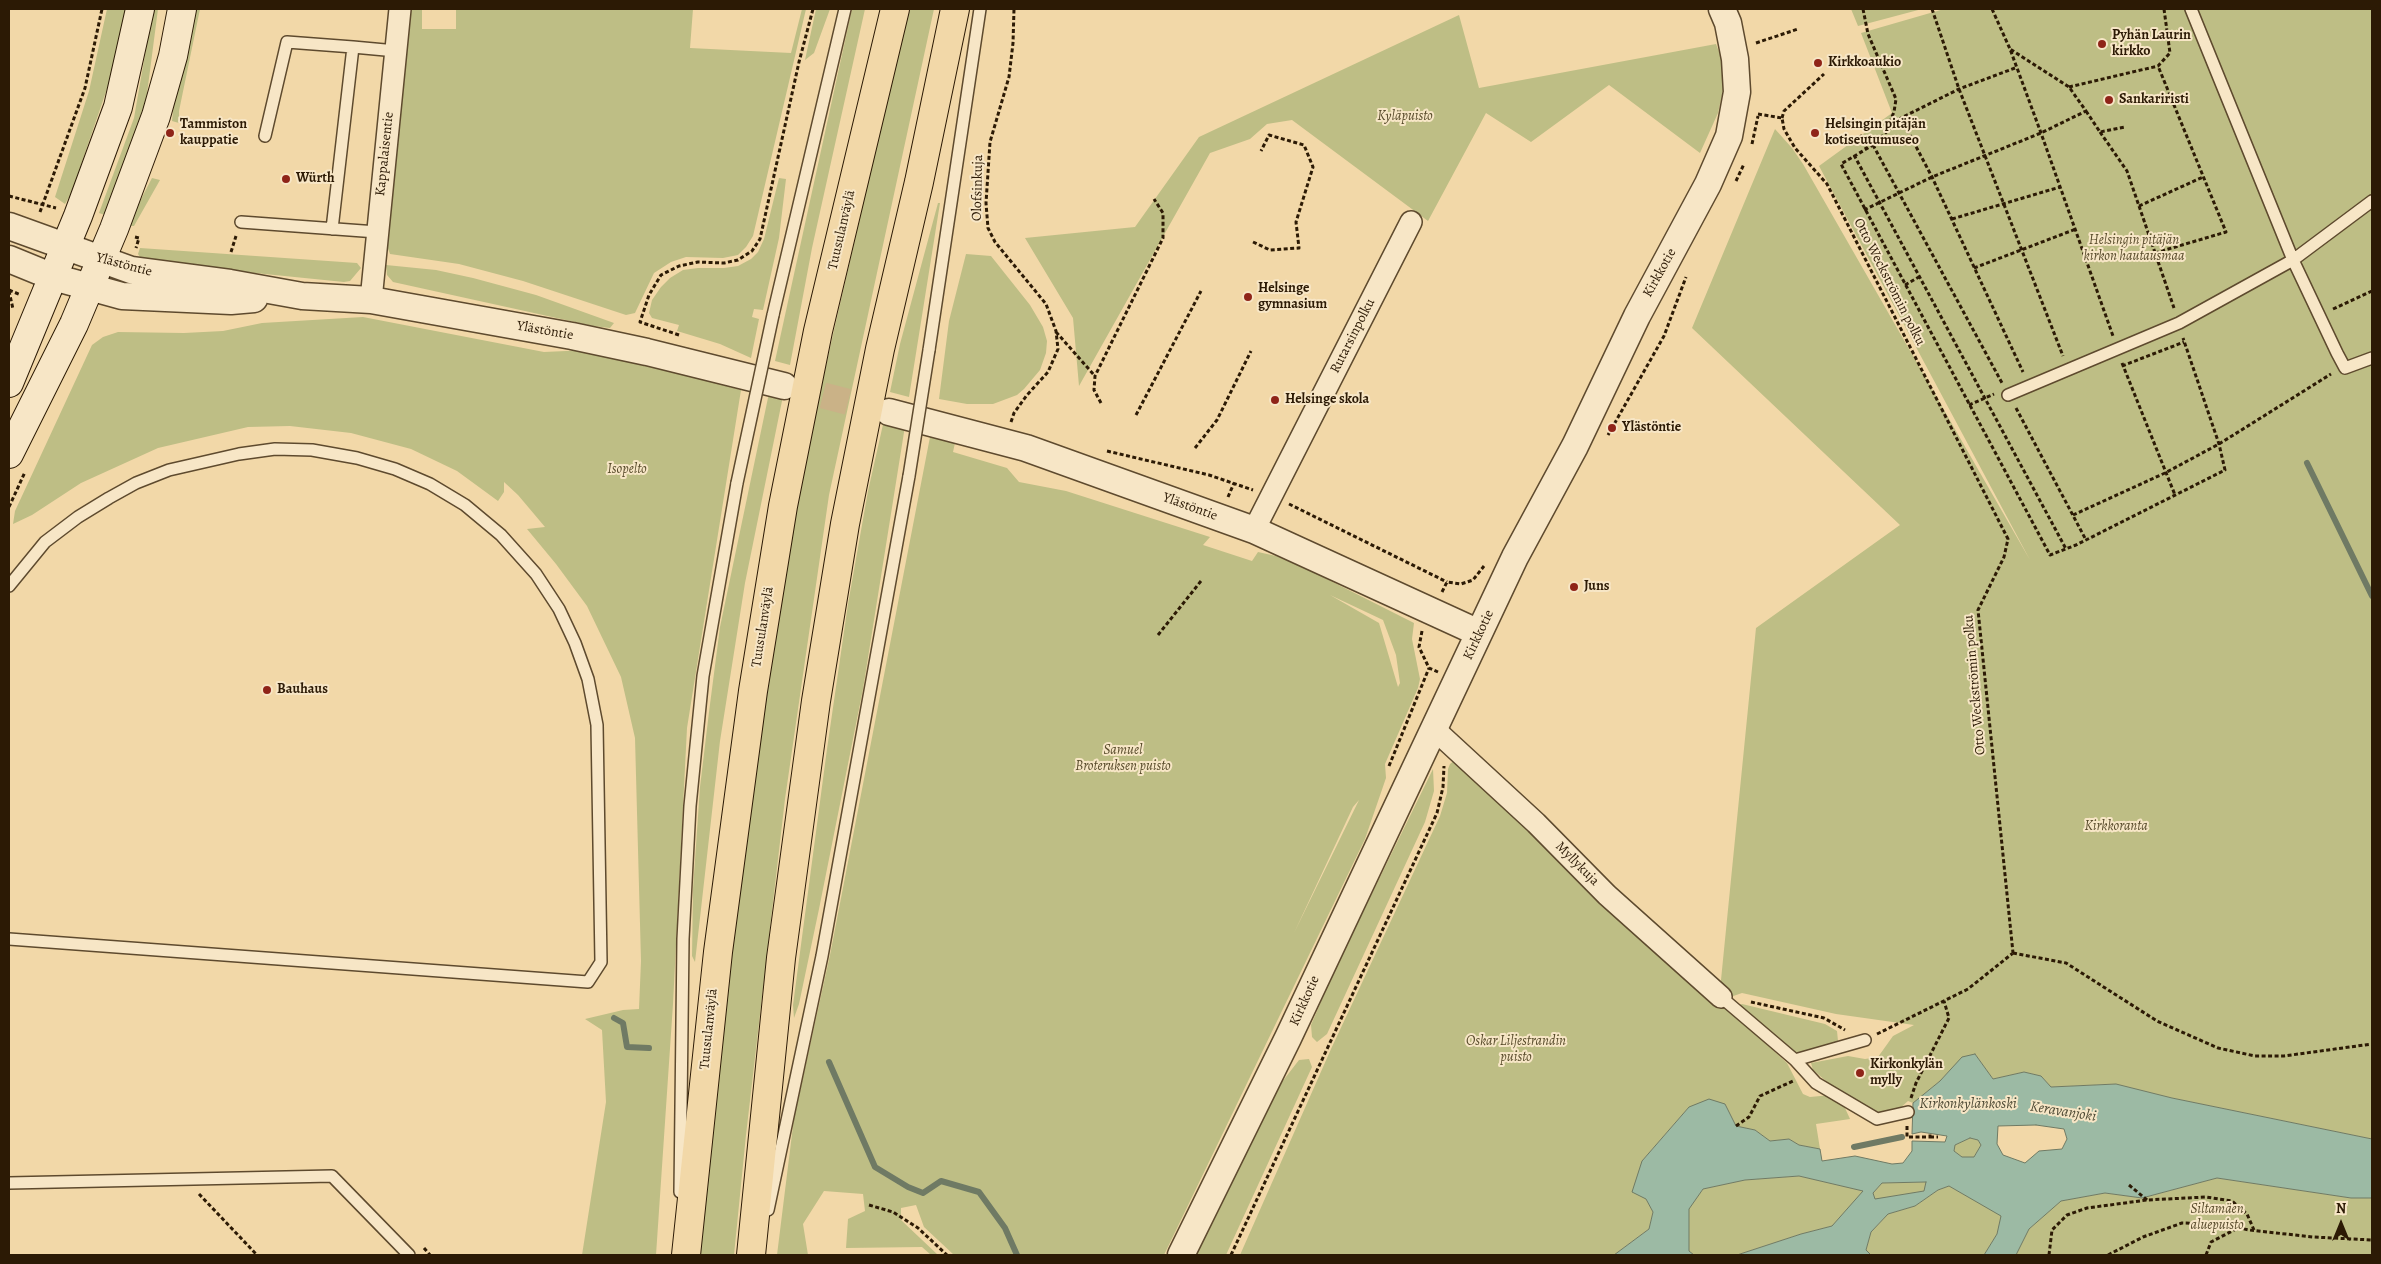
<!DOCTYPE html>
<html>
<head>
<meta charset="utf-8">
<style>
	body { margin:0 }
	#map { position:relative; width:2381px; height:1264px; overflow:hidden; background:#f2d8a8; font-family:Alegreya,serif }
	canvas { display:block }
	.frame { position:absolute; inset:0; border:10px solid #2c1a05; pointer-events:none }
	.north { position:absolute; left:2316px; top:1199px; width:50px; height:50px; -webkit-text-stroke:4px #f7e6c6; paint-order:stroke; rotate:0deg; font-size:14px; font-weight:700; line-height:20px; text-align:center; color:#2c1a05 }
	.north::after { content:''; display:block; margin:auto; width:18px; height:22px; background:#2c1a05; clip-path:polygon(50% 0,100% 100%,50% 72%,0 100%) }
</style>
</head>
<body>
<div id="map">
<canvas width="2381" height="1264"></canvas>
<div class="frame"></div>
<div class="north">N</div>
</div>
<script>
const g = document.querySelector('canvas').getContext('2d');
g.lineJoin = 'round';
function fill(path, color) { g.fillStyle = color; g.fill(path, 'evenodd'); }
const poly = rows => new Path2D(rows.map(r => 'M' + r).join(''));
function strokePath(path, color, width, dash) { g.strokeStyle = color; g.lineWidth = width; g.lineCap = dash ? 'butt' : 'round'; g.setLineDash(dash || []); g.stroke(path); }
function drawText(font, color, halo, rows, align = 'center') {
  g.font = font + ' Alegreya,serif'; g.lineWidth = 4; g.setLineDash([]); g.textBaseline = 'middle'; g.strokeStyle = halo; g.fillStyle = color; for (const [text, x, y, turn = 0] of rows) {
    g.save(); g.translate(x, y); g.rotate((+turn || 0) * Math.PI / 180); g.textAlign = isNaN(turn) ? turn : align; if (halo) g.strokeText(text, 0, 0); g.fillText(text, 0, 0); g.restore();
  }
}
fill(poly([
	[107,9,127,9,109,83,71,194,65,204,55,197,89,91],
	[153,9,158,9,145,109,108,216,99,213,134,118],
	[192,9,200,9,179,111,179,123,172,121,176,81],
	[411,9,422,9,422,29,456,29,456,9,693,9,690,48,791,53,802,9,806,9,753,236,746,247,738,255,723,258,686,257,671,262,654,273,635,313,626,315,523,281,459,264,390,254,387,246],
	[816,9,830,9,814,53,805,60],
	[852,9,865,9,812,248,790,365,775,361],
	[910,9,934,9,829,495,785,799,746,1135,734,1255,700,1255,714,1097,747,822,798,491,834,330,901,41],
	[1851,9,1922,9,1858,26],
	[1944,9,2372,9,2372,1139,2172,1098,2116,1084,2051,1087,2041,1076,2024,1072,1993,1079,1975,1054,1954,1066,1940,1081,1913,1103,1908,1101,1898,1110,1887,1113,1872,1111,1840,1093,1813,1070,1811,1063,1848,1056,1865,1059,1878,1057,1893,1036,1914,1025,1836,1014,1742,993,1719,1001,1787,1063,1803,1094,1810,1097,1831,1095,1840,1101,1845,1108,1850,1119,1816,1124,1820,1149,1799,1145,1789,1139,1770,1141,1755,1130,1736,1126,1725,1104,1689,1107,1642,1161,1646,1199,1653,1212,1649,1229,1614,1255,1240,1255,1331,1049,1440,816,1447,793,1448,769,1450,764,1455,760,1719,1000,1756,628,1900,525,1692,328,1775,129,1792,148,1803,164,2030,560,1819,166,1892,113,1861,33],
	[1459,15,1479,88,1716,44,1723,62,1724,86,1718,113,1700,153,1609,85,1531,142,1486,113,1428,221,1292,120,1267,124,1250,139,1210,153,1079,386,1073,318,1025,238,1135,227,1199,137],
	[152,178,160,180,134,226,127,226],
	[779,178,786,179,779,238,763,310,754,309,752,317,759,319,751,358,720,344,677,331,679,325,652,318,649,313,652,300,661,287,670,278,683,270,698,268,724,268,738,266,751,259,758,252,764,239],
	[938,203,940,203,909,397,890,392,900,344],
	[140,248,357,263,361,268,350,281,344,282,166,264,140,257,138,254],
	[966,254,991,256,1030,305,1043,327,1047,341,1046,353,1040,370,1024,389,1017,395,993,404,967,404,939,399,949,321],
	[386,265,436,270,473,278,536,295,614,323,610,328,593,326,393,282,387,275],
	[363,317,544,352,588,350,741,390,687,728,673,1004,656,1255,582,1255,606,1102,602,1030,585,1019,623,1010,639,1009,641,961,635,738,621,677,587,606,556,564,527,529,545,527,518,495,504,482,504,492,498,501,457,471,411,449,351,433,290,426,248,427,158,448,81,483,32,515,13,524,15,511,92,345,103,337,118,332,184,333,223,331,262,323],
	[769,393,783,396,745,583,720,741,695,962,692,956,693,889,700,787,709,712,720,627],
	[884,420,905,426,863,689,819,909,799,1004,794,1018,793,1005,827,749,848,604,868,491],
	[930,437,955,443,953,452,1007,468,1019,482,1066,491,1210,537,1203,545,1252,561,1258,552,1276,556,1305,568,1414,623,1412,639,1420,679,1418,688,1385,764,1386,778,1365,839,1164,1255,954,1255,924,1227,916,1205,901,1208,901,1220,938,1255,931,1255,922,1247,846,1248,848,1219,865,1211,863,1194,824,1191,803,1224,808,1255,777,1255,794,1118,830,955],
	[1330,595,1383,620,1396,655,1400,683,1398,687,1379,623],
	[1359,800,1294,933,1353,807],
	[1433,769,1434,791,1425,822,1327,1034,1317,1042,1312,1037,1311,1025,1335,969],
	[1742,1004,1825,1024,1837,1031,1838,1041,1835,1047,1803,1054,1789,1051,1739,1005],
	[1309,1059,1312,1067,1226,1255,1196,1255,1282,1082,1299,1060],
	[1970,1138,1978,1140,1981,1145,1974,1157,1962,1157,1954,1151,1955,1145],
	[1799,1176,1864,1191,1832,1226,1801,1234,1737,1255,1694,1255,1689,1251,1689,1208,1703,1189,1745,1180],
	[2217,1178,2351,1198,2372,1198,2372,1255,2016,1255,2029,1229,2061,1201,2105,1193,2142,1198],
	[1927,1182,1924,1191,1875,1200,1873,1193,1882,1183],
	[1949,1186,2002,1216,1997,1234,1984,1255,1871,1255,1866,1250,1871,1232,1888,1214,1915,1206,1938,1190]
]), '#bebe85');
const water = poly([
	[1975,1054,1993,1079,2024,1072,2041,1076,2051,1087,2116,1084,2172,1098,2372,1139,2372,1198,2351,1198,2217,1178,2142,1198,2105,1193,2061,1201,2029,1229,2016,1255,1984,1255,1997,1234,2001,1216,1949,1186,1938,1190,1915,1206,1888,1214,1871,1232,1866,1250,1871,1255,1737,1255,1801,1234,1832,1226,1863,1191,1799,1176,1745,1180,1703,1189,1689,1209,1689,1251,1694,1255,1614,1255,1649,1229,1653,1212,1646,1199,1632,1192,1642,1161,1689,1107,1709,1099,1725,1104,1736,1126,1755,1130,1770,1141,1789,1139,1799,1145,1820,1149,1822,1161,1855,1156,1892,1164,1903,1163,1912,1151,1912,1141,1945,1142,1947,1136,1921,1132,1912,1134,1913,1103,1940,1081,1962,1057,1975,1054],
	[2036,1125,2064,1129,2067,1139,2062,1149,2039,1151,2025,1163,2003,1155,1997,1144,1998,1126,2036,1125],
	[1970,1138,1978,1140,1981,1145,1974,1157,1962,1157,1954,1151,1955,1145,1970,1138],
	[1926,1182,1924,1191,1875,1199,1873,1193,1882,1183,1926,1182]
]);
fill(water, '#9cbaa4');
strokePath(water, '#6f7a64', 1);
strokePath(poly([
	[2307,463,2372,596],
	[614,1018,623,1023,627,1047,649,1048],
	[829,1062,875,1167,908,1187,923,1193,941,1181,979,1192,1005,1228,1017,1255],
	[1854,1147,1902,1137]
]), '#6f7a64', 6);
strokePath(poly([
	[785,386,889,412]
]), '#cab287', 26, [26, 13]);
const service = poly([
	[2191,9,2293,260,2337,353,2345,368,2372,358],
	[265,136,287,42,353,47],
	[241,222,377,232],
	[332,229,353,47,396,51],
	[773,315,845,9],
	[929,350,980,9],
	[2008,395,2179,323,2293,260,2372,201],
	[9,586,45,542,78,517,109,498,136,483,169,470,239,454,275,449,312,450,357,458,395,469,430,484,465,505,501,535,536,574,559,609,575,643,588,679,597,725,601,962,588,982,9,939],
	[1721,997,1795,1060,1816,1083,1877,1119,1908,1112],
	[1795,1060,1865,1040],
	[9,1183,332,1176,409,1255],
	[680,1192,683,939,690,806,703,676,737,483],
	[768,1210,822,956,909,476]
]);
const minor = poly([
	[371,300,400,9],
	[1254,530,1411,222],
	[1434,729,1536,823,1607,895,1721,997]
]);
const tertiary = poly([
	[9,226,131,270,230,283,302,296,371,300,572,336,647,352,784,386],
	[9,259,53,277,122,296,231,301,254,299],
	[889,412,1026,448,1254,530,1479,633],
	[1181,1255,1288,1038,1515,557,1575,446,1637,316,1708,184,1729,136,1737,92,1735,59,1728,23,1722,9]
]);
const secondary = poly([
	[9,383,78,216,118,107,140,9],
	[9,454,74,324,114,229,156,116,173,56,182,9]
]);
const motorway = poly([
	[686,1255,718,952,753,691,783,506,818,331,895,9],
	[751,1255,781,958,816,701,845,524,880,349,919,182,955,9]
]);
strokePath(service, '#5e4a2e', 14);
strokePath(minor, '#5e4a2e', 24);
strokePath(tertiary, '#5e4a2e', 29);
strokePath(secondary, '#2c1a05', 30);
strokePath(motorway, '#2c1a05', 30);
strokePath(poly([
	[1863,9,1868,34,1896,99,1894,112,1886,131],
	[1932,9,1959,89,2063,356],
	[1992,9,2010,49,2041,133,2113,336],
	[1756,43,1798,29],
	[2015,68,1959,89,1901,118,1873,145,1841,164,2050,555,2076,545,2225,470,2219,444,2183,338],
	[2069,87,2158,66,2170,53,2164,9],
	[2086,111,2100,132,2125,127],
	[1758,114,1782,118,1784,129,1795,148,1827,184,2008,539,2004,557,1978,610,2013,953],
	[1782,118,1784,111,1824,74],
	[1901,118,1932,177,2023,372],
	[2100,132,2127,171,2174,308],
	[1860,135,1866,148],
	[1752,144,1758,116],
	[1873,145,2002,383],
	[1854,155,2066,549],
	[1736,181,1744,164],
	[9,196,56,208],
	[2139,206,2203,177],
	[1864,210,1932,177,2041,133,2086,111,2069,87,2010,49],
	[40,212,85,88,102,9],
	[1952,219,2060,187],
	[135,237,139,238,136,248],
	[1253,242,1270,250,1299,248,1296,222,1313,167,1304,145,1269,135,1261,151],
	[231,252,236,236],
	[2155,253,2226,232,2158,66],
	[1974,268,2076,229],
	[1905,285,1919,277],
	[9,290,21,295],
	[9,291,13,309],
	[2333,309,2372,291],
	[1056,332,1095,376],
	[679,335,640,322,649,295,661,275,679,266,698,262,724,263,738,260,752,251,760,239,799,62,813,9],
	[2122,363,2175,495],
	[2122,366,2184,342],
	[1101,403,1094,390,1095,376,1163,238,1163,213,1154,199],
	[1969,405,1994,394],
	[2016,408,2086,540],
	[1136,415,1201,291],
	[1011,422,1014,413,1027,395,1048,372,1058,349,1056,331,1046,304,995,242,988,228,986,203,990,142,1009,77,1013,43,1014,9],
	[1608,435,1664,336,1686,277],
	[1195,448,1217,420,1251,351],
	[1107,451,1209,475,1253,490],
	[1228,497,1234,483],
	[1289,504,1447,582],
	[9,507,25,472],
	[2073,515,2165,473,2219,444,2331,374],
	[1442,592,1447,582,1461,584,1473,580,1484,566],
	[1422,631,1419,647,1429,668,1438,672],
	[1158,635,1201,581],
	[1389,766,1429,668],
	[2013,953,2066,963,2157,1021,2218,1048,2255,1056,2284,1056,2372,1044],
	[1751,1002,1824,1018,1845,1030],
	[1877,1034,1968,989,2013,953],
	[1911,1098,1916,1083,1949,1018,1944,1001],
	[1736,1126,1749,1117,1760,1096,1793,1081],
	[1907,1126,1907,1137,1930,1137,1930,1133],
	[1930,1137,1938,1137],
	[2129,1185,2147,1200],
	[199,1194,257,1255],
	[869,1205,893,1212,918,1228,947,1255],
	[424,1248,430,1255],
	[1231,1255,1437,813,1443,787,1444,766],
	[2049,1255,2052,1230,2067,1215,2087,1208,2147,1200,2206,1197,2232,1201,2247,1214,2254,1230],
	[2108,1255,2143,1237,2182,1223,2220,1224,2249,1230,2313,1237,2372,1240],
	[2206,1255,2211,1242,2238,1228]
]), '#2c1a05', 3, [4, 2.5]);
strokePath(service, '#f7e6c6', 11);
strokePath(minor, '#f7e6c6', 21);
strokePath(tertiary, '#f7e6c6', 26);
strokePath(secondary, '#f7e6c6', 28);
strokePath(motorway, '#f2d8a8', 28);
const serviceBridge = poly([
	[909,476,929,350],
	[737,483,773,315]
]);
strokePath(serviceBridge, '#5e4a2e', 14, []);
strokePath(serviceBridge, '#f7e6c6', 11);
for (const [x, y, r, color] of [
	[2102,44,5,"#8f2418"],
	[1818,63,5,"#8f2418"],
	[2109,100,5,"#8f2418"],
	[170,133,5,"#8f2418"],
	[1815,133,5,"#8f2418"],
	[286,179,5,"#8f2418"],
	[1248,297,5,"#8f2418"],
	[1275,400,5,"#8f2418"],
	[1612,428,5,"#8f2418"],
	[1574,587,5,"#8f2418"],
	[267,690,5,"#8f2418"],
	[1860,1073,5,"#8f2418"]
]) { const dot = new Path2D(); dot.arc(x, y, r, 0, 2 * Math.PI); g.fillStyle = color; g.fill(dot); strokePath(dot, '#f7e6c6', 2); }
drawText('bold 14px', '#2c1a05', '#f7e6c6', [
	["Pyhän Laurin",2112,36],
	["kirkko",2112,52],
	["Kirkkoaukio",1828,63],
	["Sankariristi",2119,100],
	["Tammiston",180,125],
	["kauppatie",180,141],
	["Helsingin pitäjän",1825,125],
	["kotiseutumuseo",1825,141],
	["Würth",296,179],
	["Helsinge",1258,289],
	["gymnasium",1258,305],
	["Helsinge skola",1285,400],
	["Ylästöntie",1622,428],
	["Juns",1584,587],
	["Bauhaus",277,690],
	["Kirkonkylän",1870,1065],
	["mylly",1870,1081]
], 'left');
drawText('italic 14px', '#584b2b', '#f7e6c6', [
	["Kyläpuisto",1405,117],
	["Helsingin pitäjän",2134,241],
	["kirkon hautausmaa",2134,257],
	["Isopelto",627,470],
	["Samuel",1123,751],
	["Broteruksen puisto",1123,767],
	["Kirkkoranta",2116,827],
	["Oskar Liljestrandin",1516,1042],
	["puisto",1516,1058],
	["Siltamäen",2217,1210],
	["aluepuisto",2217,1226]
]);
drawText('14px', '#2c1a05', '#f7e6c6', [
	["Kappalaisentie",385,154,-84],
	["Olofsinkuja",978,188,-89],
	["Tuusulanväylä",842,230,-77],
	["Ylästöntie",124,265,15],
	["Kirkkotie",1660,273,-61],
	["Otto Weckströmin polku",1889,282,63],
	["Ylästöntie",545,331,10],
	["Rutarsinpolku",1353,336,-63],
	["Ylästöntie",1190,507,20],
	["Tuusulanväylä",763,627,-81],
	["Kirkkotie",1479,635,-65],
	["Otto Weckströmin polku",1975,685,-95],
	["Myllykuja",1577,864,45],
	["Kirkkotie",1305,1001,-66],
	["Tuusulanväylä",709,1029,-84]
]);
drawText('italic 15px', '#4e4a35', '#f7e6c6', [
	["Kirkonkylänkoski",1968,1104],
	["Keravanjoki",2063,1112,9]
]);
</script>
</body>
</html>
